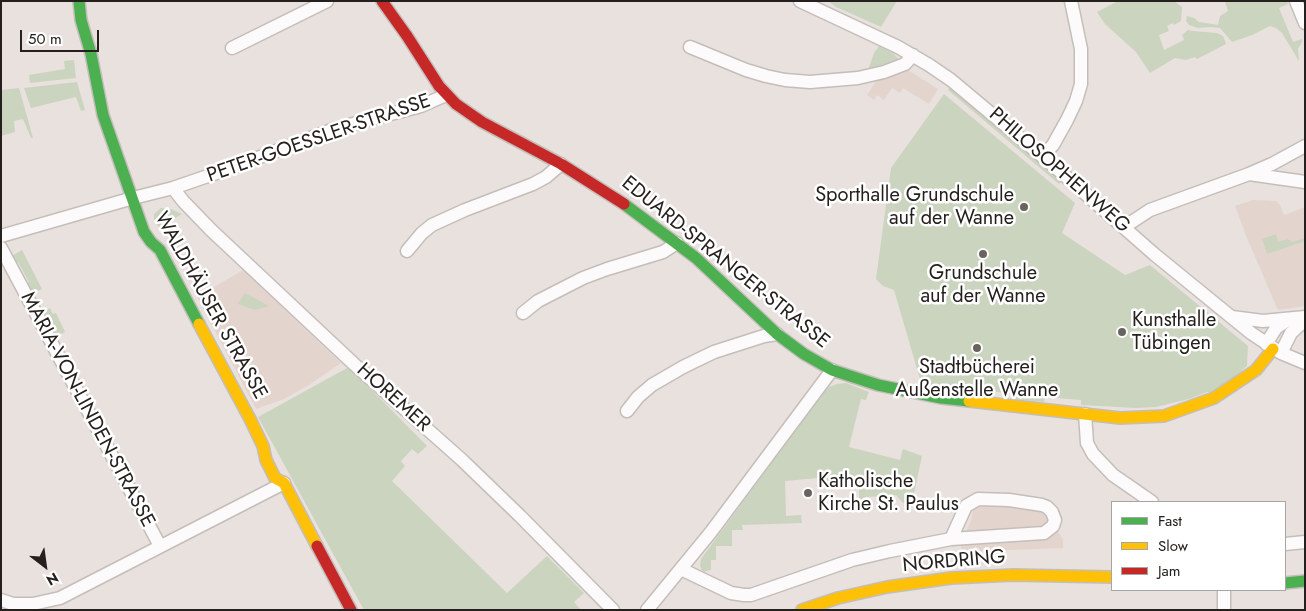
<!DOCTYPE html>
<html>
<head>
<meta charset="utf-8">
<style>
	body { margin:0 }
	#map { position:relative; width:1306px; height:611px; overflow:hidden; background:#e9e1de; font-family:Jost,sans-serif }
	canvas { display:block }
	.frame { position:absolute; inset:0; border:2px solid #25201d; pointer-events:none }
	.legend { position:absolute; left:1111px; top:501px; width:175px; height:90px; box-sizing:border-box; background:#fff; border:1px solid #a8a6a5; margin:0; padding:6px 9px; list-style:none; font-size:15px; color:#25201d }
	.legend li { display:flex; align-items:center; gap:10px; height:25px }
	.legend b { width:25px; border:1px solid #a8a6a5 }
	.north { position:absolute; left:20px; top:541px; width:50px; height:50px; -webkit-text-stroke:4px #fff; paint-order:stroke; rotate:150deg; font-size:14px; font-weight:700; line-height:20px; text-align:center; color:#25201d }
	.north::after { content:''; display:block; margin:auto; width:18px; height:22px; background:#25201d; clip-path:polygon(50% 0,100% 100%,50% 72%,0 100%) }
	.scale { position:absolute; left:20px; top:30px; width:79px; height:22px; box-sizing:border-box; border:2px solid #25201d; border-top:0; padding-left:6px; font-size:15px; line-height:18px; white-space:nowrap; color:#25201d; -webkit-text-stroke:4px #fff; paint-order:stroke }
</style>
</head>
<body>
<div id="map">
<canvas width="1306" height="611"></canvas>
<div class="frame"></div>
<ul class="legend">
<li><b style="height:6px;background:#4caf50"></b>Fast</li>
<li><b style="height:6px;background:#ffc107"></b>Slow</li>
<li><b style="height:6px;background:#c62828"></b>Jam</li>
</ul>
<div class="north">N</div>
<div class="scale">50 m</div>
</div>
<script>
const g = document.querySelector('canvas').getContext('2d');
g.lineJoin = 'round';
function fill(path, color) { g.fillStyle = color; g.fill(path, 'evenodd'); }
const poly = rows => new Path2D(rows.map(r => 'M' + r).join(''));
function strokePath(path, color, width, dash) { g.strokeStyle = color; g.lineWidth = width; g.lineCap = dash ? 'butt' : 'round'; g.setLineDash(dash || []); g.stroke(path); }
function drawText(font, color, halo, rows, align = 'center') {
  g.font = font + ' Jost,sans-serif'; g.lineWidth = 5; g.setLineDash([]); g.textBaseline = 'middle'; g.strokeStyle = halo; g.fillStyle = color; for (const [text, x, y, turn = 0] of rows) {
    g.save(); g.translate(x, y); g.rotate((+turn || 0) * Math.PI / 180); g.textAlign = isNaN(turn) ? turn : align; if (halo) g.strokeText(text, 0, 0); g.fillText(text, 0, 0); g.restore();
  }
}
fill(poly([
	[908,70,938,89,929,104,903,88,900,93,892,88,884,100,877,95,874,100,867,95,876,81],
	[1253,200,1276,201,1280,205,1284,215,1305,207,1305,306,1279,310,1277,308,1247,238,1235,206],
	[243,270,341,363,309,385,284,399,256,409,197,297],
	[975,500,1047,507,1054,526,1063,539,1063,548,961,552,961,543,971,520]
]), '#e4d4ce');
fill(poly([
	[828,1,897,1,881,27,836,7],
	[1118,1,1174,1,1182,7,1181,21,1174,25,1173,23,1167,26,1169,31,1159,35,1164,50,1184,40,1182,35,1188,30,1193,31,1217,33,1223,36,1226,44,1197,59,1195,57,1186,60,1175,58,1150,73,1136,52,1105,24,1097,12],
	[1225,1,1287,1,1288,4,1279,8,1293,42,1302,39,1302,42,1298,49,1299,61,1282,33,1276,28,1270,26,1252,35,1232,42,1220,28,1210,27,1198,28,1189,25,1186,21,1187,16,1194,18,1199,22,1218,25,1220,16,1228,11],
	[879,46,893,53,898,58,895,64,867,73,874,53],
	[74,60,76,78,30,83,29,75,65,69,64,61],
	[77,82,85,110,81,111,76,97,31,108,24,88],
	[950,86,1062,181,1059,184,948,90],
	[19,88,33,138,31,138,23,119,14,121,15,132,1,136,1,90],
	[944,94,1075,203,1062,233,1125,275,1150,265,1248,346,1247,366,1218,392,1207,392,1189,399,1156,407,1136,408,1081,405,1081,400,1045,397,1044,402,1013,399,1012,394,942,384,940,388,922,386,894,290,883,286,876,279,891,168],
	[161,208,171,209,182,214,159,228,154,219,154,214],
	[1276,234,1278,242,1288,239,1292,242,1305,238,1305,241,1267,254,1262,239],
	[22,250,42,289,32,294,27,283,29,282,18,262,16,263,12,256],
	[245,293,269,306,255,310,238,304],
	[50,308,53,314,56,313,65,332,57,336,53,329,51,330,42,313],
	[349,367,427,446,418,454,412,449,401,461,405,466,392,481,507,593,547,556,584,593,574,602,581,610,364,610,258,417],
	[846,383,869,392,866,400,861,399,849,447,900,460,903,449,922,456,912,503,903,503,896,495,885,499,885,496,865,497,865,509,860,509,858,478,833,476,831,485,822,485,819,482,818,478,785,481,786,516,801,515,802,523,742,525,743,530,732,530,732,546,716,546,716,560,711,560,711,570,703,572,700,566,701,559,824,392,829,387,837,384]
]), '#cbd4bf');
const street = poly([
	[800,1,898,47,929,65,951,80,1055,167,1154,254,1251,333,1281,353,1305,363],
	[1296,1,1305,23],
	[690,47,746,70,766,76,785,80,810,82,858,78,884,72,905,64,913,55],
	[232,48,327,1],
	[1043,156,1053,145,1067,120,1076,101,1081,84,1081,49,1071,1],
	[1249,174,1305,182],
	[173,188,183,201,211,230,355,365,462,460,520,516,613,610],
	[1124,227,1150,210,1249,174,1272,164,1305,146],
	[1,236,133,198,173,188,231,168,334,129,421,106,446,95],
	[1,248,160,546],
	[407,251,422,233,432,225,465,210,533,184,546,177,561,164],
	[523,313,538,301,583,278,607,269,663,252,677,243],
	[1232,317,1263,321,1305,317],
	[1266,344,1276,328,1289,319],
	[1281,353,1291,333,1305,320],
	[627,411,638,397,652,385,683,367,714,352,764,336,777,334],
	[1085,414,1087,443,1093,454,1113,475,1152,502],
	[1285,544,1305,542],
	[681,569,731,593,744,595,751,595,852,560,890,551,951,539,1044,533,1053,526,1055,520,1052,512,1047,507,1042,505,1009,500,978,499,966,506,951,539],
	[1,600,13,604,33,604,60,598,284,483],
	[647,610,711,532,832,370],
	[1224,610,1224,590]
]);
const fast = poly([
	[79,1,81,20,91,54,103,115,144,232,151,242,160,250,199,324],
	[624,204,696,258,777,334,804,354,832,370,878,385,941,398,969,401],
	[1285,583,1305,581]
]);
const slow = poly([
	[199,324,250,419,263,446,266,460,275,478,284,483,317,546],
	[969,401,1120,418,1164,416,1214,398,1256,370,1273,349],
	[802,610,838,598,887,587,951,578,1013,575,1112,577]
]);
const jam = poly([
	[382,1,407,36,439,86,456,104,482,122,561,164,624,204],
	[317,546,351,610]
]);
strokePath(street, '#c4bebb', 15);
strokePath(fast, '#c4bebb', 14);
strokePath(slow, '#c4bebb', 14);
strokePath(jam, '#c4bebb', 14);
strokePath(street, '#fcfafa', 12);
strokePath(fast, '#4caf50', 11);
strokePath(slow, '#ffc107', 11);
strokePath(jam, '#c62828', 11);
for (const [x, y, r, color] of [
	[1024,207,5,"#6a6461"],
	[983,254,5,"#6a6461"],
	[1122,332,5,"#6a6461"],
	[977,348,5,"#6a6461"],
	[808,493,5,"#6a6461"]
]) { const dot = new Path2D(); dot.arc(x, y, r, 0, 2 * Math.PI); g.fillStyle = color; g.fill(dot); strokePath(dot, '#fff', 2); }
drawText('20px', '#25201d', '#fff', [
	["PETER-GOESSLER-STRASSE",319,139,-19],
	["PHILOSOPHENWEG",1059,171,41],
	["EDUARD-SPRANGER-STRASSE",725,263,39],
	["WALDHÄUSER STRASSE",210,306,61],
	["HOREMER",393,398,42],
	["MARIA-VON-LINDEN-STRASSE",87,410,62],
	["NORDRING",954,562,-5]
]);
drawText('20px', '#25201d', '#fff', [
	["Sporthalle Grundschule",1014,196,"right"],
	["auf der Wanne",1014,219,"right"],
	["Grundschule",983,274],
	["auf der Wanne",983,297],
	["Kunsthalle",1132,321,"left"],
	["Tübingen",1132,344,"left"],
	["Stadtbücherei",977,368],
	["Außenstelle Wanne",977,391],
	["Katholische",818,482,"left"],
	["Kirche St. Paulus",818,505,"left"]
]);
</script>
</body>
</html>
